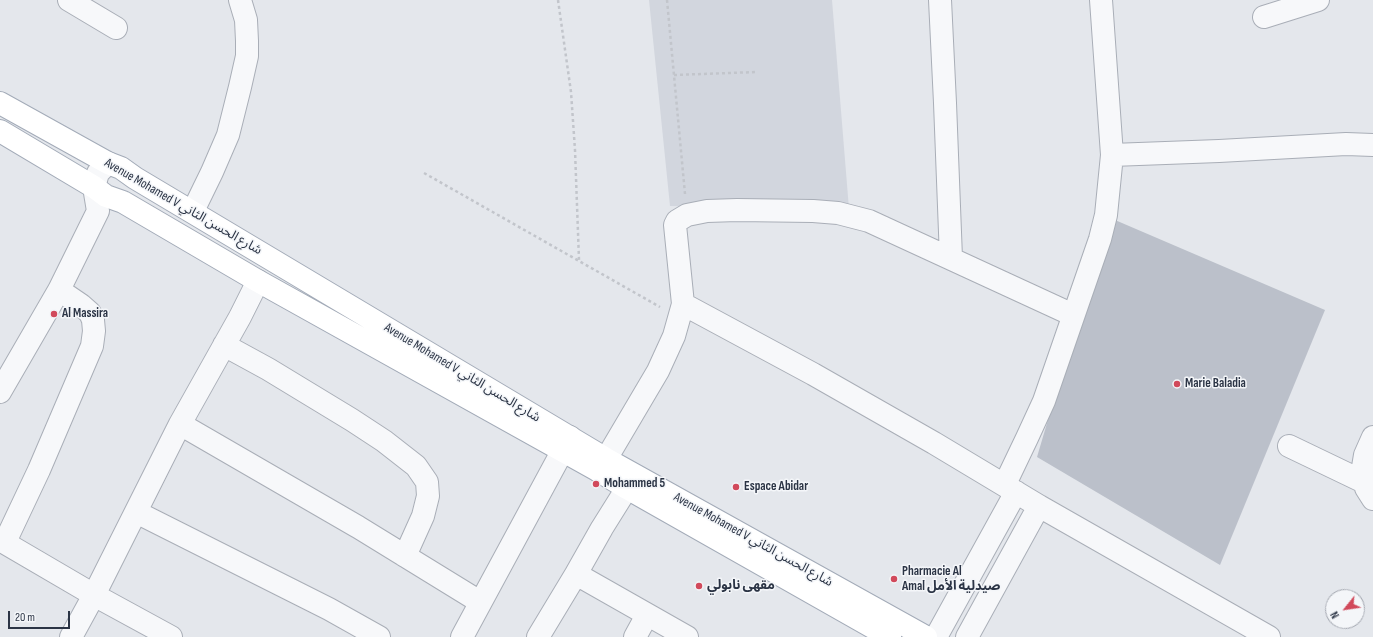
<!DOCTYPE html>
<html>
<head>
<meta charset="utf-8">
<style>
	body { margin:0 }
	#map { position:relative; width:1373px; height:637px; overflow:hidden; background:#e4e7ec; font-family:"Sofia Sans Condensed",sans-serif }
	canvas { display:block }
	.north { position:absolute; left:1325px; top:589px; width:40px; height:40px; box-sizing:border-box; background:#f4f6f9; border:1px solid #a4a8b1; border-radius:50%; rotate:240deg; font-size:11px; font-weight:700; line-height:16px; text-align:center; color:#2b3445 }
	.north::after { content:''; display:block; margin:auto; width:14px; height:18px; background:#d1495b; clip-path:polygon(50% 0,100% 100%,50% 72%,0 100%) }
	.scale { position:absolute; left:8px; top:611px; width:62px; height:18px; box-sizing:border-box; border:2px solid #2b3445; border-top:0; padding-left:5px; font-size:12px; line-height:14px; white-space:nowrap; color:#2b3445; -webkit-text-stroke:3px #f4f6f9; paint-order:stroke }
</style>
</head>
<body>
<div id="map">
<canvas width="1373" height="637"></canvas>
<div class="north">N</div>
<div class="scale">20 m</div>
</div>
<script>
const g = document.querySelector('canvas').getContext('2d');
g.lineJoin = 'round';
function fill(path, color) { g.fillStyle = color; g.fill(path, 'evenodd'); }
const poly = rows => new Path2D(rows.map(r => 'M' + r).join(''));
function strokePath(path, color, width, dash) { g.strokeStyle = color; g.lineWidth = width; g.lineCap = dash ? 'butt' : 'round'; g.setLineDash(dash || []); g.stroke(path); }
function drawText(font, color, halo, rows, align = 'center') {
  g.font = font + ' "Sofia Sans Condensed","Noto Sans Arabic",sans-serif'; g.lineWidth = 3; g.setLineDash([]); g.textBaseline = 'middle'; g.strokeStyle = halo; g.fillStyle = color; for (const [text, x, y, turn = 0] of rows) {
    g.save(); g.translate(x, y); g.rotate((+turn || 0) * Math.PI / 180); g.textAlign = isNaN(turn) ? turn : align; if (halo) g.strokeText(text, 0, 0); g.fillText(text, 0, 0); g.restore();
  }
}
fill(poly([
	[649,0,832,0,849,209,670,206]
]), '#d2d6de');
fill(poly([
	[1108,217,1325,310,1220,565,1037,457]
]), '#bbc0ca');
const minor = poly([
	[69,0,116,28],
	[940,0,945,103,951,258],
	[1264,17,1318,0],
	[1112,155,1219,151,1346,144,1373,145],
	[193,211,212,172,228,135,240,87,247,56,247,41,246,20,240,0],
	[683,304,813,374,934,443,1039,506,1269,637],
	[224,345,268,369,352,420,384,441,416,466,427,482,428,496,423,516,405,556],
	[0,392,59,290,98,211,94,187,98,173,108,163],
	[180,424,358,527,480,602],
	[1373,437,1365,455,1362,473,1366,488,1373,499],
	[1289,446,1364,482],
	[599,471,658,371,674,336,683,304,675,225,677,221,687,215,707,211,737,210,813,211,838,213,869,221,1073,315],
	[1005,484,1027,438,1044,401,1100,239,1106,215,1112,155,1101,0],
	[136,512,329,609,379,637],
	[0,540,94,595,171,637],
	[5,542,39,470,92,346,94,331,93,320,90,313,81,305,59,290],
	[576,574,602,528,627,488],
	[71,637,94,595,180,424,240,317,258,281],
	[462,637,570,437],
	[538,637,576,574,687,637],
	[635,637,647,615],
	[936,637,1016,492],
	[967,637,1039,506]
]);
const major = poly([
	[0,103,108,163,121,168,135,178,606,459,926,637],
	[0,131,94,187,106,196,123,202,258,281,599,471,627,488,890,637]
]);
strokePath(minor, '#a9aeb7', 24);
strokePath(major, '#a3abb8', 24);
strokePath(poly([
	[558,0,571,92,575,150,579,260],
	[667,0,685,194],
	[674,75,757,72],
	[424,173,660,307]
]), '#c2c5cb', 2.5, [3, 3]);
strokePath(minor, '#f7f8fa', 22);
strokePath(major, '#fff', 22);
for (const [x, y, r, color] of [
	[54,314,4,"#d1495b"],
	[1177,384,4,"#d1495b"],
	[596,484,4,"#d1495b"],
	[736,487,4,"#d1495b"],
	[894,579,4,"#d1495b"],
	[699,586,4,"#d1495b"]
]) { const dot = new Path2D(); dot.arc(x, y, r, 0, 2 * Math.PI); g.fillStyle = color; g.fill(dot); strokePath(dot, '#f4f6f9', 1.5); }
drawText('13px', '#2b3445', '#f4f6f9', [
	["Avenue Mohamed V شارع الحسن الثاني",183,207,30],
	["Avenue Mohamed V شارع الحسن الثاني",462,373,31],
	["Avenue Mohamed V شارع الحسن الثاني",753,540,29]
]);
drawText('bold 13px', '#2b3445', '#f4f6f9', [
	["Al Massira",62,314],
	["Marie Baladia",1185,384],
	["Mohammed 5",604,484],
	["Espace Abidar",744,487],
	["Pharmacie Al",902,572],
	["Amal صيدلية الأمل",902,587],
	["مقهى نابولي",707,586]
], 'left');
</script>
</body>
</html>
